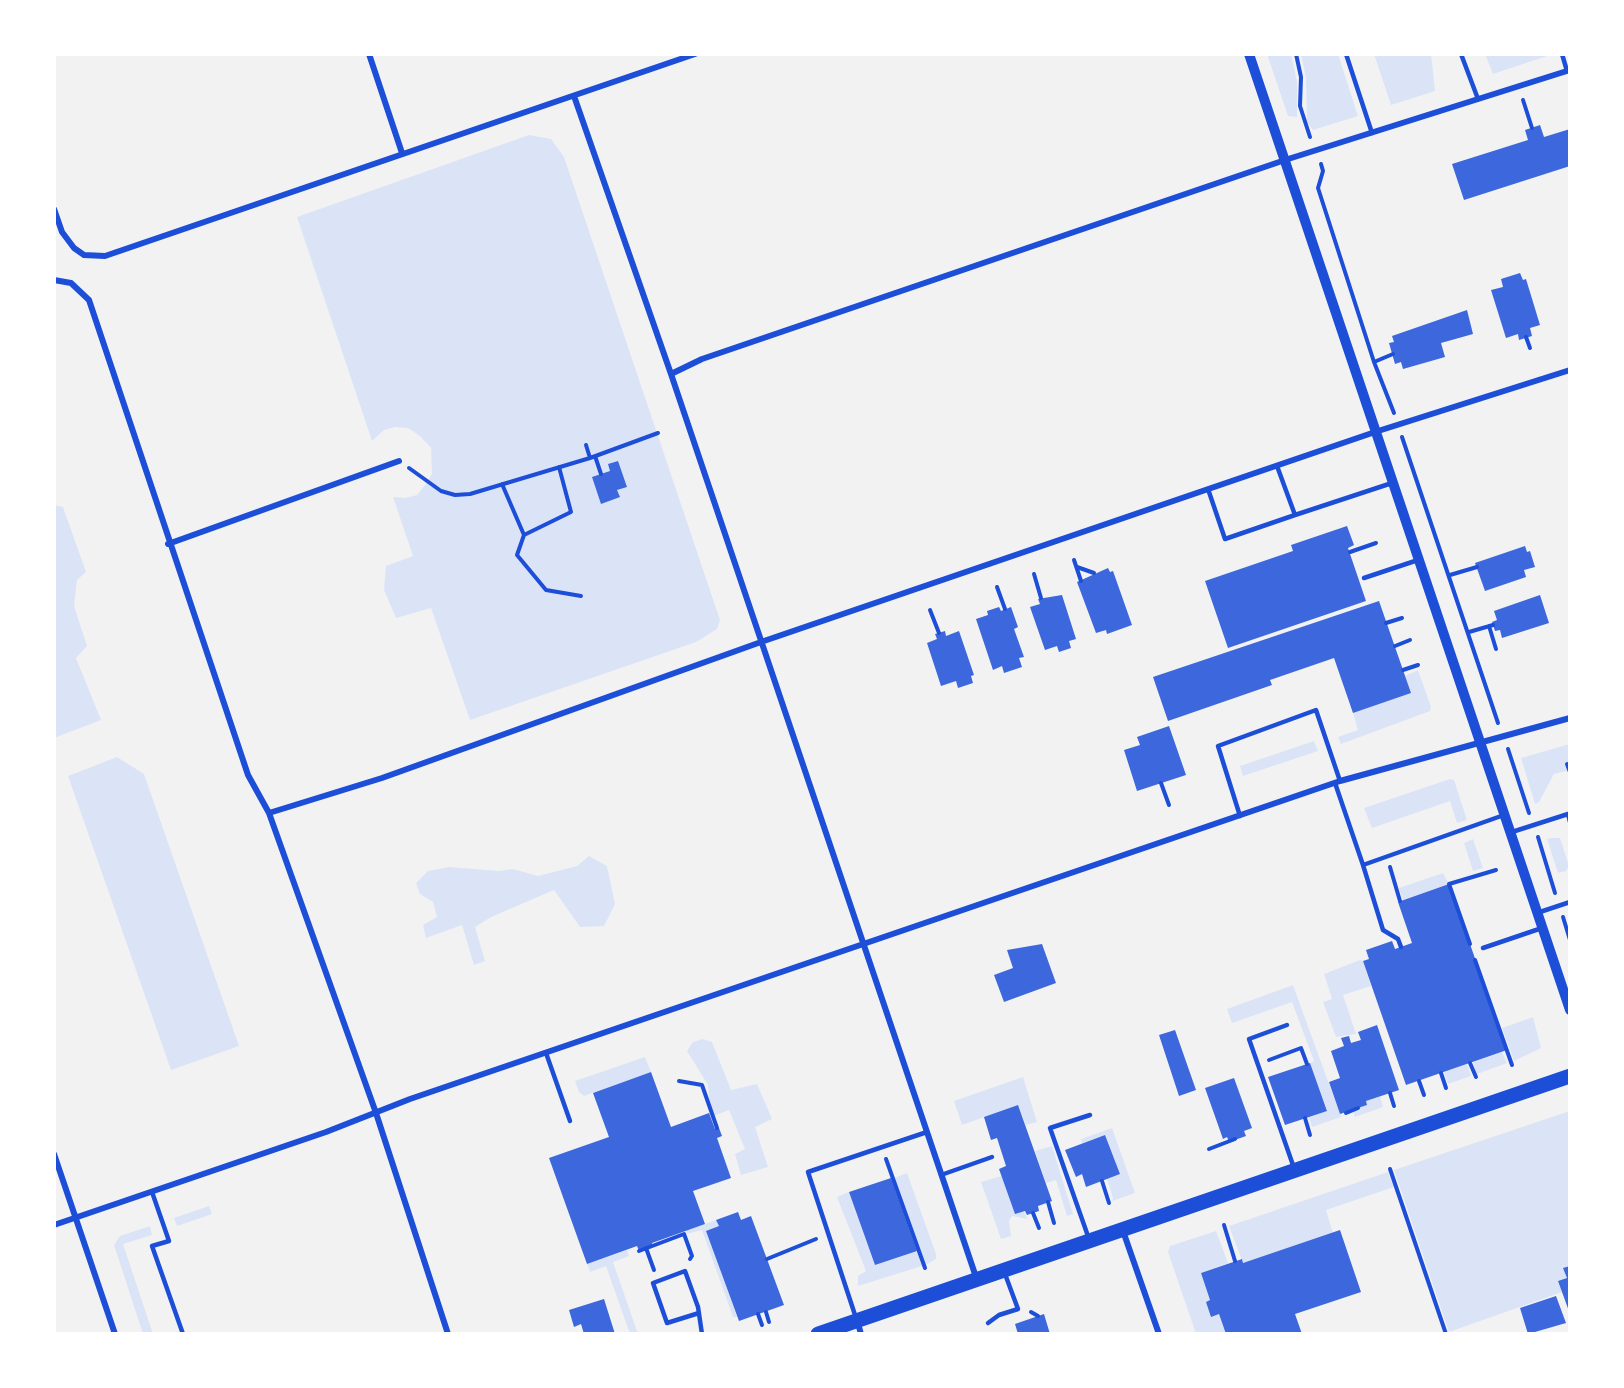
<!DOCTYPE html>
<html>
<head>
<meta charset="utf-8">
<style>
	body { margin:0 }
	#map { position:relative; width:1624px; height:1388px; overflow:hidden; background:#f2f2f2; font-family:"Times New Roman",serif }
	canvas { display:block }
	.frame { position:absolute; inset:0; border:56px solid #fff; pointer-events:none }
</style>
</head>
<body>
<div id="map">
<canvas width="1624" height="1388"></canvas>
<div class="frame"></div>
</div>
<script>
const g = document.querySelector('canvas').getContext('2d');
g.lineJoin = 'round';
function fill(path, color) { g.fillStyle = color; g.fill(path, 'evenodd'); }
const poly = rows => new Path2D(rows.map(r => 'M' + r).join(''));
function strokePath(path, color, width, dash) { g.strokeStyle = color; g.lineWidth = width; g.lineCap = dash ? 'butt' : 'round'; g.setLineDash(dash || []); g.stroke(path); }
fill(poly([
	[1267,54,1291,54,1297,82,1297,117,1288,116],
	[1301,54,1338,54,1358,116,1313,130,1307,122,1306,78],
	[1374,54,1431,54,1435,91,1391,105],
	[1485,54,1549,54,1550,55,1493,74],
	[529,135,551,139,564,157,720,620,717,629,696,642,470,720,431,608,396,618,384,590,386,566,413,556,393,497,405,498,417,495,425,485,432,474,431,448,420,436,408,428,395,427,384,430,372,441,297,217],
	[54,505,63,507,86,572,77,580,74,606,87,646,76,658,101,720,54,738],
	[1418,670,1431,707,1430,711,1341,744,1338,737,1358,730,1353,713,1410,693,1405,676],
	[1314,741,1318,751,1243,776,1240,766],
	[1570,744,1570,770,1554,774,1539,802,1535,804,1521,758],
	[117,757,144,774,239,1046,171,1070,68,776],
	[1450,779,1454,780,1467,820,1457,823,1450,801,1372,828,1364,808],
	[1552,838,1560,838,1569,866,1566,871,1558,873,1547,839],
	[1473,839,1483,868,1473,871,1464,843],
	[589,856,607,866,615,904,604,926,580,927,554,890,491,917,475,927,485,961,474,965,462,925,426,938,423,925,437,917,433,902,420,894,416,883,428,871,449,867,499,871,513,869,538,876,577,866],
	[1443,873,1449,884,1403,900,1399,888],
	[1360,960,1363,961,1371,986,1343,995,1356,1034,1336,1037,1323,1002,1332,999,1324,974],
	[1293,985,1341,1117,1312,1127,1309,1117,1327,1110,1310,1063,1314,1061,1292,1002,1232,1023,1227,1009],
	[1533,1017,1541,1048,1514,1061,1502,1028],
	[703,1039,712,1042,731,1090,757,1084,772,1119,755,1127,768,1167,741,1175,735,1154,745,1149,729,1110,711,1117,708,1085,687,1051,693,1042],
	[1502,1052,1507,1063,1477,1074,1473,1062],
	[645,1057,651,1072,584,1096,579,1092,575,1081],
	[1467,1064,1471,1076,1448,1084,1444,1072],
	[1023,1077,1037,1122,1026,1125,1018,1105,962,1125,954,1101],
	[1380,1096,1383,1107,1355,1117,1352,1110,1367,1105,1366,1101],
	[1570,1111,1570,1266,1564,1268,1567,1278,1558,1281,1562,1292,1449,1332,1394,1170],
	[1112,1128,1135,1193,1112,1201,1113,1198,1107,1179,1120,1174,1105,1135,1082,1143,1081,1139],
	[1052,1146,1073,1214,1067,1216,1056,1180,1046,1183,1035,1151],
	[1388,1172,1394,1187,1326,1210,1333,1233,1243,1263,1229,1226],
	[907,1173,936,1254,936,1259,926,1265,894,1178],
	[1002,1176,1028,1219,1012,1216,1009,1221,1011,1236,1001,1239,981,1182],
	[849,1192,875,1265,917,1251,922,1266,858,1286,858,1276,866,1271,837,1197],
	[209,1206,212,1214,177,1226,174,1218],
	[716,1220,719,1226,707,1231,737,1317,733,1317,702,1230,687,1234,686,1231],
	[150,1226,152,1235,123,1244,153,1334,143,1334,114,1245,120,1236],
	[1216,1231,1228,1263,1201,1273,1210,1300,1206,1302,1211,1316,1219,1314,1226,1334,1196,1334,1168,1252,1170,1246],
	[627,1250,629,1256,613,1262,638,1334,630,1334,606,1266,590,1272,587,1264]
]), '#dbe4f7');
fill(poly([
	[1540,125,1544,137,1570,129,1570,166,1464,200,1452,164,1528,140,1525,130],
	[1520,273,1523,280,1526,279,1540,325,1530,328,1532,336,1519,340,1518,334,1506,338,1491,290,1503,287,1501,279],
	[1467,310,1473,334,1441,343,1445,357,1403,369,1401,362,1395,364,1389,343,1394,342,1392,336],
	[618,461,627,487,617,490,620,497,601,504,592,477,610,471,608,464],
	[1347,526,1354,545,1348,548,1366,601,1228,648,1205,581,1293,551,1291,545],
	[1525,546,1527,552,1530,551,1535,567,1524,570,1526,577,1485,591,1475,563],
	[1108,568,1110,572,1113,571,1132,625,1107,634,1106,630,1096,633,1077,582],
	[1062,595,1076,639,1069,641,1071,648,1059,652,1057,646,1045,650,1030,607,1040,604,1038,599],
	[1540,595,1549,623,1502,638,1500,630,1495,631,1492,622,1497,620,1494,611],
	[1379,601,1411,693,1353,713,1334,658,1270,680,1272,685,1168,721,1153,677],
	[999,607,1001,611,1011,607,1018,627,1014,629,1024,657,1019,658,1022,667,1004,673,1002,666,993,670,976,619,988,615,987,611],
	[945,631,946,636,959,631,974,675,971,676,973,683,958,688,956,681,941,686,927,643,937,639,935,634],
	[1169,726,1186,775,1137,791,1124,750,1140,745,1137,737],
	[1449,884,1507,1050,1406,1085,1363,961,1369,959,1366,950,1392,941,1395,949,1412,943,1398,902],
	[1042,944,1056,983,1004,1002,994,975,1013,968,1007,950],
	[1377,1025,1399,1090,1366,1101,1367,1105,1340,1114,1329,1082,1340,1078,1331,1051,1344,1046,1341,1038,1349,1036,1351,1043,1361,1040,1358,1032],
	[1175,1030,1196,1090,1179,1096,1159,1035],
	[1310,1063,1327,1111,1285,1125,1268,1077],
	[651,1072,671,1127,709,1113,715,1129,719,1128,722,1136,717,1138,731,1178,693,1191,705,1224,652,1243,653,1246,639,1251,637,1246,587,1264,549,1158,609,1137,593,1093],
	[1234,1078,1252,1128,1244,1131,1246,1136,1229,1142,1227,1137,1223,1139,1205,1088],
	[1018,1105,1052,1201,1038,1206,1039,1211,1027,1215,1025,1211,1015,1214,999,1169,1006,1166,997,1138,991,1140,984,1117],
	[1105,1135,1120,1174,1086,1187,1082,1174,1076,1177,1065,1150],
	[891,1178,917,1251,875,1265,849,1192],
	[738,1212,741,1220,751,1216,784,1305,739,1321,706,1231,719,1226,716,1220],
	[1340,1230,1361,1292,1295,1314,1302,1334,1226,1334,1219,1314,1211,1317,1206,1302,1210,1300,1201,1273,1242,1259,1243,1263],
	[1570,1266,1570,1314,1558,1281,1567,1278,1563,1268],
	[1556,1296,1566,1323,1528,1334,1520,1308],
	[604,1299,615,1334,584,1334,581,1324,574,1327,569,1310],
	[1044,1314,1050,1334,1018,1334,1015,1324]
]), '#3d67dc');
strokePath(poly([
	[1296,54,1301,77,1300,106,1310,137],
	[1523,100,1532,128],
	[1321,164,1323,171,1318,188,1374,362,1394,413],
	[1526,337,1530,348],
	[1374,362,1393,354],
	[1402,437,1498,723],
	[586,445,590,458,658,433],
	[595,456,601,474],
	[409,468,441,491,455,495,470,494,590,458],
	[502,484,524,535,517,555,546,590,581,596],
	[524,535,571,512,559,467],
	[1350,552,1376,543],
	[1074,560,1081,581],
	[1077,567,1094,573],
	[1034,574,1041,598],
	[1450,575,1477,567],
	[997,587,1005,609],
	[930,610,939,633],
	[1386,623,1402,618],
	[1489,626,1496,649],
	[1469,632,1493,625],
	[1395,646,1410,640],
	[1403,670,1418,665],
	[1508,749,1529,813],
	[1567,764,1570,772],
	[1161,783,1169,805],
	[1538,837,1555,893],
	[1390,867,1400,901],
	[1563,917,1570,940],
	[1470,944,1449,884,1496,870],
	[1475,960,1512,1065],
	[1269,1060,1301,1048,1307,1064],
	[1470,1063,1476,1077],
	[1441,1073,1446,1088],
	[679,1081,702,1085,717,1128],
	[1419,1081,1424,1095],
	[1390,1093,1394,1106],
	[1346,1113,1358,1108],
	[1305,1118,1310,1135],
	[1209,1149,1235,1139],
	[886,1159,925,1268],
	[1390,1169,1446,1334],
	[1102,1181,1109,1203],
	[1048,1202,1054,1223],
	[1033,1213,1039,1228],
	[1224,1225,1235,1261],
	[646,1248,654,1270],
	[639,1251,684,1234,692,1256,690,1259],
	[767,1259,816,1239],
	[766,1312,769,1322],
	[1031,1312,1038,1316],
	[758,1314,762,1325]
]), '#1d4ed8', 4);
strokePath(poly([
	[1346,54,1372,133],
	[1461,54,1478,99],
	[1562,54,1567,71],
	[1277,466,1295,515,1392,483],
	[1208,489,1225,539,1295,515],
	[1364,578,1418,560],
	[1335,783,1363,865,1504,815],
	[1240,816,1218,746,1316,710,1340,781],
	[1512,832,1568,814,1570,822],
	[1363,865,1383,930,1398,939,1401,947],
	[1537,913,1570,902],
	[1483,948,1542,928],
	[1287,1025,1249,1039,1294,1168],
	[546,1053,570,1121],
	[941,1175,992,1157],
	[152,1192,169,1241,152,1246,183,1334],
	[1089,1239,1050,1128,1090,1115],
	[699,1313,667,1323,653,1283,685,1271,698,1307,702,1334],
	[856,1318,808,1172,927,1132],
	[988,1323,999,1315,1018,1309,1005,1274]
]), '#1d4ed8', 4.5);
strokePath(poly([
	[369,54,402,153],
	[574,96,671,374,977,1280],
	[54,209,62,232,74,248,84,255,105,256,695,54],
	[54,280,71,283,89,300,248,775,269,813,376,1113,448,1334],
	[671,374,702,359,1285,160,1570,70],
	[168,544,399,461],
	[269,813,382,778,761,642,1375,432,1570,370],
	[54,1154,115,1334],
	[54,1225,326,1132,410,1099,1340,781,1570,718],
	[1123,1231,1159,1334],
	[857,1320,861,1334]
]), '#1d4ed8', 6);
strokePath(poly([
	[1249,54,1570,1010]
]), '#1d4ed8', 10);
strokePath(poly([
	[818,1334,1570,1076]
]), '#1d4ed8', 15);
</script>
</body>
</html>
